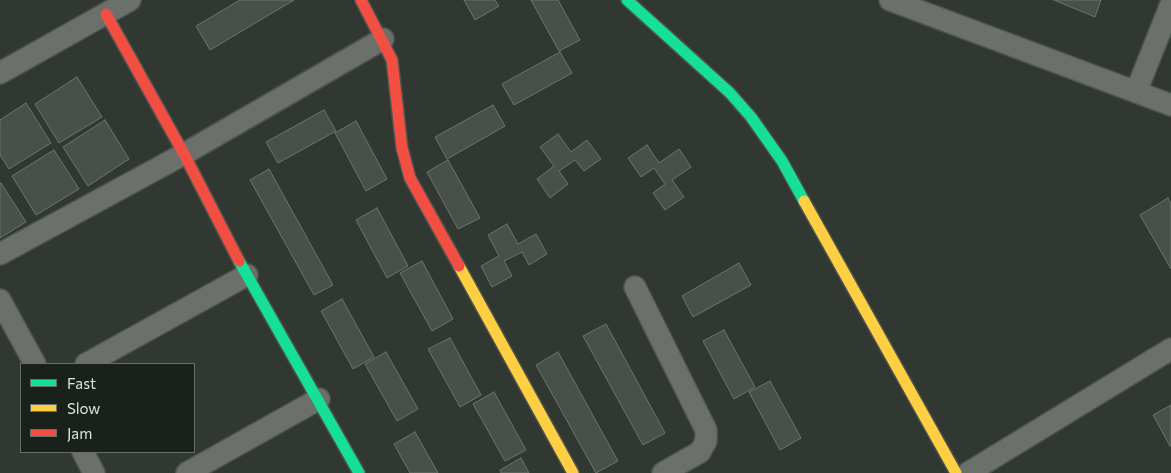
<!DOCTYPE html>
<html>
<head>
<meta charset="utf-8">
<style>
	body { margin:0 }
	#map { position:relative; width:1171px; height:473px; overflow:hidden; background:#303831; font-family:Commissioner,sans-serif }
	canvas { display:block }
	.legend { position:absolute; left:20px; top:363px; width:175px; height:90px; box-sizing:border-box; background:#1a211b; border:1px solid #687069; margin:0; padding:6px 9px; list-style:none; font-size:15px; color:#dde6de }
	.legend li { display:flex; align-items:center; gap:10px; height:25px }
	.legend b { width:25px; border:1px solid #687069 }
</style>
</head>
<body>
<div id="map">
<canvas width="1171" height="473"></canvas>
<ul class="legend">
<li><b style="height:6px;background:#16e098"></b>Fast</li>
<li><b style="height:6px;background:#ffcf43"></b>Slow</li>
<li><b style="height:6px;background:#f24e42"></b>Jam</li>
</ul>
</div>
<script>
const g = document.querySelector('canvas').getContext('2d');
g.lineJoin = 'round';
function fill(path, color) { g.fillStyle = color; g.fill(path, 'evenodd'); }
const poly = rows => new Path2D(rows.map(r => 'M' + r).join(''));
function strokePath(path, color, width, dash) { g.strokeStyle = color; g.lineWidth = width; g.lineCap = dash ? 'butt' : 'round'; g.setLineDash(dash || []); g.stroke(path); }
const building = poly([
	[240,0,294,0,210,50,196,26,240,0],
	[464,0,495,0,499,6,475,20,464,0],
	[531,0,558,0,580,40,559,51,531,0],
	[1054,0,1101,0,1095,17,1054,0],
	[560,52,572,73,514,105,502,84,560,52],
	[77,77,102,117,59,143,35,104,77,77],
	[26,103,51,143,9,169,0,155,0,120,26,103],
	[493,105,505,126,447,159,435,137,493,105],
	[324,110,336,131,278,163,266,142,324,110],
	[105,120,129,159,88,186,63,147,105,120],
	[356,121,387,179,366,191,335,133,356,121],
	[558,134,571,152,587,140,601,159,584,171,575,160,559,171,568,184,550,198,537,179,554,166,540,147,558,134],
	[647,145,659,163,679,149,691,167,672,180,684,197,665,210,653,193,665,184,654,168,641,177,628,158,647,145],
	[54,150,79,189,36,215,12,176,54,150],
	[448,160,480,218,458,229,427,172,448,160],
	[269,169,333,285,314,295,250,180,269,169],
	[1,183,26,222,0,238,0,184,1,183],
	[1168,198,1171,204,1171,269,1140,215,1168,198],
	[377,208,408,266,387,278,356,220,377,208],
	[507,224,518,244,536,234,547,254,529,265,522,252,504,261,512,276,492,287,481,266,499,256,488,235,507,224],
	[422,261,453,319,432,331,400,273,422,261],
	[739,263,751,285,693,317,682,296,739,263],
	[342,299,374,357,353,369,321,311,342,299],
	[606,324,665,433,643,445,583,336,606,324],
	[724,330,755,387,734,399,703,341,724,330],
	[450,338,481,395,460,407,428,349,450,338],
	[386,352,418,409,397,421,365,364,386,352],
	[558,352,618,461,596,473,536,365,558,352],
	[770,381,801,438,780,450,749,392,770,381],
	[494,392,526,450,505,461,473,404,494,392],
	[1171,405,1171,446,1170,446,1153,415,1171,405],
	[415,432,438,473,410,473,394,444,415,432],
	[521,458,529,473,501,473,500,470,521,458]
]);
fill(building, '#494f49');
strokePath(building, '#6d746e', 1);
const street = poly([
	[890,0,1171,105],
	[0,73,130,0],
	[1136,92,1171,4],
	[0,254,184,154,383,39],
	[635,287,706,430,706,441,700,452,663,473],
	[0,300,35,364],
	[86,364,247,275],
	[83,452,94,473],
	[187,473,319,399],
	[968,473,1171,349]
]);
const fast = poly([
	[627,0,730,93,751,117,782,161,804,201],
	[239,261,359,473]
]);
const slow = poly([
	[804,201,956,473],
	[459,266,573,473]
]);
const jam = poly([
	[361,0,392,60,402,148,410,178,459,266],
	[106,14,184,154,239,261]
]);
strokePath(street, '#4d534e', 24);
strokePath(fast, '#4d534e', 14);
strokePath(slow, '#4d534e', 14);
strokePath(jam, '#4d534e', 14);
strokePath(street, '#6c706d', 21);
strokePath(fast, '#16e098', 11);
strokePath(slow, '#ffcf43', 11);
strokePath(jam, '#f24e42', 11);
</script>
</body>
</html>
